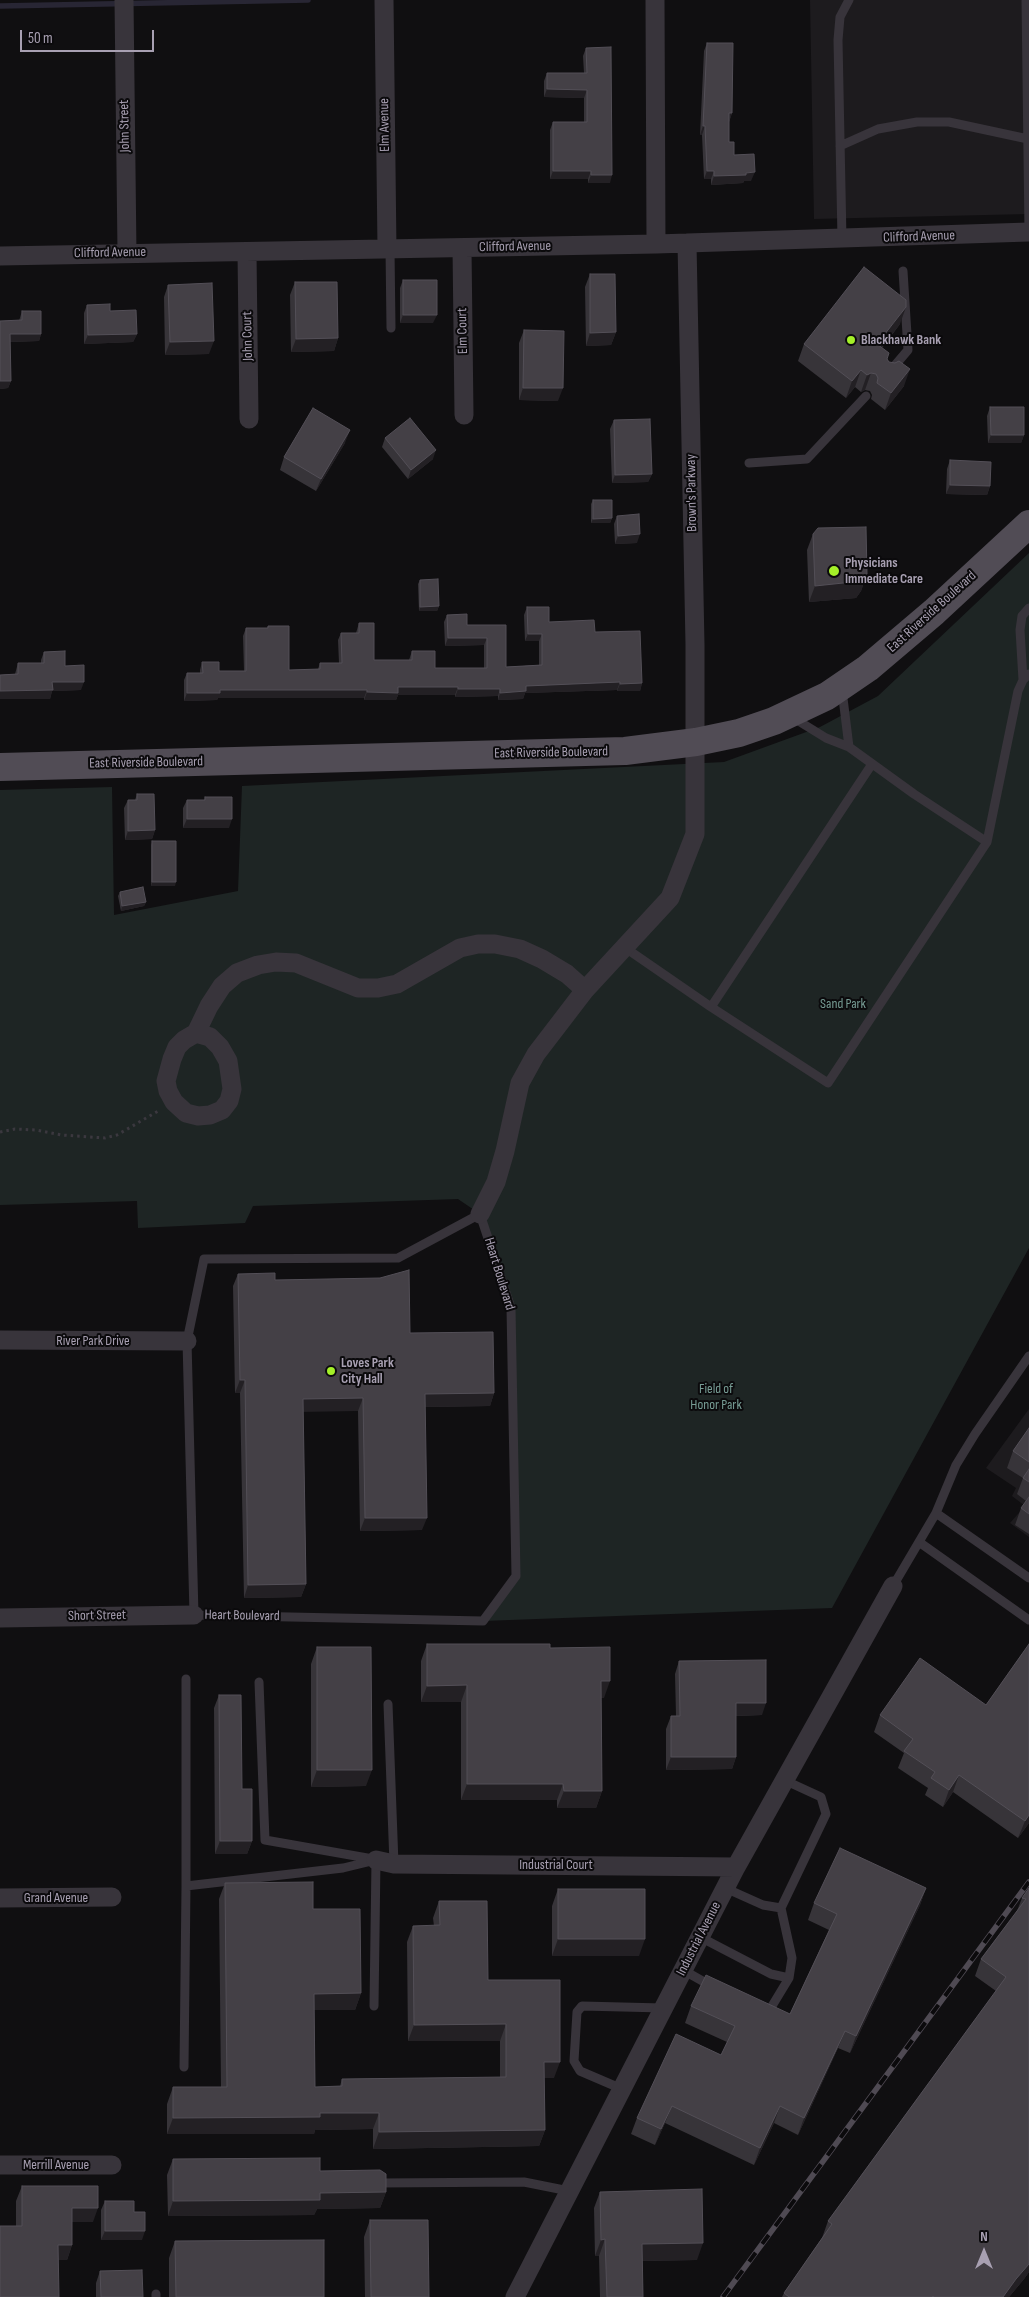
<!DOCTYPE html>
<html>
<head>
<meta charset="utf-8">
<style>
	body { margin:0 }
	#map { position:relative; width:1029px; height:2297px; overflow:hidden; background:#100f11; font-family:"Sofia Sans Condensed",sans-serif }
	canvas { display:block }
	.north { position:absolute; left:959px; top:2227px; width:50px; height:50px; -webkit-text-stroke:4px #0b0a0c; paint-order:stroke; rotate:0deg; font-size:14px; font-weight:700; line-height:20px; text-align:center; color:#a8a0b2 }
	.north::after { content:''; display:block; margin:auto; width:18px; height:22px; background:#a8a0b2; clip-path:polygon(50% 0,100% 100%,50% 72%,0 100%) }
	.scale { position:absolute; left:20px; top:30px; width:134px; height:22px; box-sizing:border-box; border:2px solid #a8a0b2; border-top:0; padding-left:6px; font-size:15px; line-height:18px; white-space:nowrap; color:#a8a0b2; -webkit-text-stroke:4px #0b0a0c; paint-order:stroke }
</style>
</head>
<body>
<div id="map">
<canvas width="1029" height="2297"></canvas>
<div class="north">N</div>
<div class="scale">50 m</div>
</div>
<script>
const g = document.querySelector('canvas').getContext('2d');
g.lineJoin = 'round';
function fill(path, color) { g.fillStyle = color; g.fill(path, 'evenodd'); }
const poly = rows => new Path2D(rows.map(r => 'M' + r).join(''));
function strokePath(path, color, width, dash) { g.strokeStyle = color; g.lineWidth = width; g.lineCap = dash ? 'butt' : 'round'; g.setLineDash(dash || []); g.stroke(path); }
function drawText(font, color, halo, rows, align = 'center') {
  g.font = font + ' "Sofia Sans Condensed",sans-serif'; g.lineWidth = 4; g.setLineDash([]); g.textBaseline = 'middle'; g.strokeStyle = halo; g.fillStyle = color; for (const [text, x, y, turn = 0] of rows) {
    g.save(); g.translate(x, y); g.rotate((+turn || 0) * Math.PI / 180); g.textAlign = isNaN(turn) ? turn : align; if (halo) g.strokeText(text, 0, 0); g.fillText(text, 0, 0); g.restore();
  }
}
fill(poly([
	[810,0,1029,0,1029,214,814,219],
	[1029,1409,1029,1537,1010,1523,1025,1506,1012,1496,1016,1488,986,1468]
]), '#1d1b1e');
fill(poly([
	[1029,553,1029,1248,832,1608,483,1621,516,1575,511,1308,480,1214,458,1199,253,1206,245,1223,138,1228,137,1201,0,1205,0,790,112,787,114,915,238,891,242,786,724,762,820,727,878,696]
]), '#1e2524');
strokePath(poly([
	[0,6,308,0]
]), '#282634', 5.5);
strokePath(poly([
	[0,1132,15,1129,36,1130,62,1135,105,1138,117,1135,160,1110]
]), '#3b383f', 3, [2.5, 4]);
strokePath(poly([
	[1026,0,1029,232],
	[840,146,878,129,917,122,949,122,1028,139],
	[842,239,838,40,840,17,849,0],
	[390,249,391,328],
	[891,370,908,350,903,271],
	[749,463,807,459,866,396],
	[1023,680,1020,630,1022,616,1029,608],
	[842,690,849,747],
	[987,842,1018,691,1023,680,1029,674],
	[624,947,711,1007,828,1083,987,842,914,794,849,747,826,738,792,717],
	[711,1007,872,764],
	[480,1214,511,1308,516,1576,483,1621,194,1615,187,1341,204,1259,398,1258,480,1214],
	[936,1513,956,1465,975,1434,1029,1356],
	[919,1542,1029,1620],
	[893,1586,936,1513,1029,1578],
	[186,1679,186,1886],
	[259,1682,265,1840,373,1859],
	[388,1704,394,1864],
	[725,1888,763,1905,781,1908,826,1814,821,1797,784,1780],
	[700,1937,771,1974,789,1978,792,1958,781,1908],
	[683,1970,713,1987],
	[374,2006,376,1860],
	[765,2011,769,2011,789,1978],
	[184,2067,186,1886,343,1868,376,1860],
	[622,2089,580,2071,574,2061,577,2012,582,2006,663,2008],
	[380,2183,524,2182,569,2191],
	[156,2294,156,2297]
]), '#38343b', 9);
strokePath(poly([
	[124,0,127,253],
	[384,0,387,249],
	[655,0,656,244],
	[462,248,464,415],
	[247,252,249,419],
	[0,256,656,244,1029,232],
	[196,1033,209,1006,222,986,237,973,258,965,276,962,296,963,358,988,378,988,397,984,460,948,478,944,495,944,520,949,542,959,567,974,585,990],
	[196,1033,210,1037,220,1047,228,1061,232,1089,229,1101,222,1110,210,1115,198,1116,186,1113,174,1102,168,1091,166,1081,172,1059,177,1047,184,1040,196,1033],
	[480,1214,496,1182,505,1151,520,1083,536,1054,585,990,670,898,695,834,695,645,687,243],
	[0,1340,187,1341],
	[0,1618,194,1615],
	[376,1860,394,1864,736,1867],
	[0,1898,112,1897],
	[0,2165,112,2165],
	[515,2297,736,1867,893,1586]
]), '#38343b', 19);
strokePath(poly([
	[0,767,625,751,696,742,739,733,774,721,827,696,868,668,934,612,1029,524]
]), '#514c55', 28);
const rail = poly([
	[723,2297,1029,1882]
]);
strokePath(rail, '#4f4a53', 5.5);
strokePath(rail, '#0b0a0c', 4, [11]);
fill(poly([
	[707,43,732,113,729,122,729,142,734,155,751,181,744,181,743,183,711,185,711,179,704,179,702,135,700,135,704,51],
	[586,48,610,183,588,183,588,179,550,179,550,130,553,122,584,122,584,98,544,97,544,81,547,73,584,73,583,56],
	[590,274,616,332,611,345,586,346,585,287],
	[403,280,433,323,400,323,400,288],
	[295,282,338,338,334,351,291,352,290,295],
	[168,285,209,354,165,355,164,297],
	[87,305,110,311,137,334,133,342,84,344,84,313],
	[22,311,41,334,39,341,10,342,11,381,8,388,0,389,0,321,19,321],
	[900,324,882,348,887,359,904,386,885,410,871,399,872,395,870,391,865,390,861,392,855,387,846,398,798,361,804,344],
	[524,330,558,401,519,400,519,343],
	[990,407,1024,435,1021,443,988,443,987,416],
	[614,420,652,474,648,482,612,483,610,429],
	[385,438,433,459,408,479,382,447],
	[345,443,316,491,280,470,284,457],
	[950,460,990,486,987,495,946,494,947,469],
	[593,500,612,518,610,523,591,523,591,504],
	[617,516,637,543,615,544,614,524],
	[813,534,867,574,861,591,856,598,809,602,807,550],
	[420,580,439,606,437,611,419,611,418,584],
	[527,607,549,622,595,632,642,683,640,691,617,691,617,690,525,693,523,699,498,700,498,696,455,697,455,695,398,695,396,700,364,700,364,698,218,698,217,700,184,701,184,680,187,673,200,673,200,670,202,662,219,671,244,671,243,636,246,628,267,628,268,626,289,670,318,669,320,663,339,663,338,640,341,633,356,633,359,623,374,660,409,660,412,651,435,668,484,668,484,645,445,646,444,622,447,615,467,625,506,625,506,667,539,665,539,641,525,641,524,615],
	[44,652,65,666,81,690,52,691,50,699,0,699,0,675,15,674,18,663,41,663,41,660],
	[137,794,155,830,152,839,125,840,124,808,128,800,135,800],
	[205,797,229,828,183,828,183,808,187,800,204,800],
	[152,841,175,886,151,886,151,845],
	[120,892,146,902,144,906,121,911,118,896],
	[238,1274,275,1280,410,1333,494,1393,490,1406,425,1407,422,1530,360,1531,358,1411,303,1411,306,1584,301,1597,244,1598,240,1393,235,1393,233,1286],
	[1029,1428,1029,1534,1015,1525,1021,1508,1026,1501,1017,1494,1023,1478,1007,1468,1013,1451],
	[427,1644,550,1648,604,1698,601,1698,602,1791,596,1808,557,1808,557,1800,461,1800,461,1702,421,1702,421,1661],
	[1029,1644,1029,1823,1018,1838,953,1792,943,1807,925,1795,928,1788,898,1768,904,1753,874,1732,880,1715,986,1705],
	[317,1647,366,1786,311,1787,311,1664],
	[679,1661,762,1715,736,1716,736,1757,732,1769,666,1770,666,1729,671,1716,676,1716,675,1674],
	[219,1695,242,1789,252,1841,247,1854,215,1854,214,1708],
	[225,1883,313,1909,361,1993,355,2010,314,2010,315,2087,340,2086,342,2079,500,2078,500,2041,408,2041,407,1942,413,1926,434,1926,433,1918,439,1901,488,1980,554,2078,544,2078,545,2130,539,2146,373,2149,373,2129,315,2130,314,2134,167,2134,167,2104,173,2087,221,2087,219,1899],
	[926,1888,920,1905,850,2053,838,2048,798,2135,774,2123,754,2165,665,2123,655,2145,631,2134,637,2118,721,2055,727,2042,685,2023,691,2006,790,2014,829,1930,808,1920,814,1903],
	[1029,1888,1029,2272,1024,2279,1009,2297,782,2297,784,2293,822,2238,828,2221,996,1991,975,1976,981,1959,1017,1911,1022,1898],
	[558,1889,639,1956,552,1956,552,1906],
	[173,2159,320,2171,386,2192,380,2208,317,2209,314,2215,168,2216,167,2175],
	[22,2186,93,2222,72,2222,72,2245,67,2260,58,2260,16,2226,16,2201],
	[600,2192,697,2260,642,2261,643,2297,600,2297,599,2256,595,2256,594,2208],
	[105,2201,134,2212,142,2240,101,2240,101,2210],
	[370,2220,429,2297,365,2297,364,2237],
	[175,2241,324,2297,169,2297,169,2258],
	[100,2271,143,2297,96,2297,96,2283]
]), '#373439');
fill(poly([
	[547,89,587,90,584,98,544,97],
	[729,113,732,113,729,122,726,122],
	[703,126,705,126,702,135,700,135],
	[553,171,591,171,588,179,550,179],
	[707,171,714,171,711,179,704,179],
	[755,172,751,181,744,181,743,183,711,185,714,176],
	[591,175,612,175,610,183,588,183],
	[906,307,900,324,871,361,877,344],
	[403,315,437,315,433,323,400,323],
	[616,332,611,345,586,346,590,333],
	[10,334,41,334,39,341,8,342],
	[137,334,133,342,84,344,88,335],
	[338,338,334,351,291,352,296,339],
	[214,341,209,354,165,355,170,342],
	[910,369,904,386,885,410,891,393],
	[861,370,855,387,846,398,852,381],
	[871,373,865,390,861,392,867,375],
	[0,381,11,381,8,388,0,389],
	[523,388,563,388,558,401,519,400],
	[350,430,345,443,316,491,321,479],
	[991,435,1024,435,1021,443,988,443],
	[436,450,433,459,408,479,411,470],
	[652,474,648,482,612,483,615,475],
	[950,485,990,486,987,495,946,494],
	[612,518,610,523,591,523,593,519],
	[640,534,637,543,615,544,618,536],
	[867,574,861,591,856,598,809,602,815,586],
	[439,606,437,611,419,611,420,607],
	[528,634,542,634,539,641,525,641],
	[448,638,487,638,484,645,445,646],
	[52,682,84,682,81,690,52,691,50,699,0,699,0,691],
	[620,682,617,690,525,693,523,699,498,700,500,693,526,686],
	[642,683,640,691,617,691,620,684],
	[398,687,458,687,455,695,398,695,396,700,364,700,367,692],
	[458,689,500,689,498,696,455,697],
	[220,690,367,690,364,698,218,698,217,700,184,701,187,693],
	[187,819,232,819,229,828,183,828],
	[155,830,152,839,125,840,128,831],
	[152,882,176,882,175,886,151,886],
	[146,902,144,906,121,911,122,906],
	[240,1380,245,1380,240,1393,235,1393],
	[494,1393,490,1406,420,1407,425,1394],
	[363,1398,358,1411,298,1412,303,1399],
	[365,1518,427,1518,422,1530,360,1531],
	[306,1584,301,1597,244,1598,248,1585],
	[601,1681,610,1681,604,1698,595,1698],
	[467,1685,461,1702,421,1702,427,1686],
	[736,1703,766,1703,762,1715,731,1716],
	[671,1757,736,1757,732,1769,666,1770],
	[317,1770,372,1770,366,1786,311,1787],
	[959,1775,953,1792,943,1807,949,1790],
	[467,1784,563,1784,557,1800,461,1800],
	[564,1791,602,1791,596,1808,557,1808],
	[1029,1815,1029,1823,1018,1838,1025,1821],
	[220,1841,252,1841,247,1854,215,1854],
	[926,1888,920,1905,850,2053,856,2036],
	[558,1939,645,1939,639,1956,552,1956],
	[361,1993,355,2010,308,2010,314,1994],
	[506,2024,500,2041,408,2041,414,2025],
	[845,2031,838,2048,798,2135,804,2118],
	[544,2062,560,2062,554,2078,538,2078],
	[672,2106,665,2123,655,2145,661,2129],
	[780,2106,774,2123,754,2165,760,2148],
	[320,2113,379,2113,373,2129,315,2130,314,2134,167,2134,173,2118],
	[545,2130,539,2146,373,2149,379,2132],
	[386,2192,380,2208,317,2209,314,2215,168,2216,173,2201,320,2193],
	[72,2208,98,2208,93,2222,67,2222],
	[105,2231,145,2231,142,2240,101,2240],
	[605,2239,599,2256,595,2256,601,2240],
	[703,2243,697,2260,636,2261,642,2244],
	[58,2245,72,2245,67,2260,53,2260],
	[1029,2264,1029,2272,1024,2279,1009,2297,1003,2297,1016,2279]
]), '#232024');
const building = poly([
	[707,43,733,43,732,113,729,113,729,142,734,142,734,155,754,154,755,172,746,173,746,175,714,176,714,171,707,171,705,126,703,126,707,43],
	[611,47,612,175,591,175,591,171,553,171,553,122,587,122,587,90,547,89,547,73,587,73,586,48,611,47],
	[864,267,906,300,906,307,877,344,889,353,887,359,889,362,895,363,899,361,910,369,891,393,877,383,878,378,876,374,871,373,867,375,861,370,852,381,804,344,864,267],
	[590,274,615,274,616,332,590,333,590,274],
	[403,280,437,280,437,315,403,315,403,280],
	[295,282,337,282,338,338,296,339,295,282],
	[212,283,214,341,170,342,168,285,212,283],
	[110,304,110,311,136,310,137,334,88,335,87,305,110,304],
	[22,311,41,311,41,334,10,334,11,381,0,381,0,321,22,320,22,311],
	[524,330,564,331,563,388,523,388,524,330],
	[990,407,1024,407,1024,435,991,435,990,407],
	[313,408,350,430,321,479,284,457,313,408],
	[410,418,436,450,411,470,385,438,410,418],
	[650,419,652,474,615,475,614,420,650,419],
	[950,460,991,462,990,486,950,485,950,460],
	[593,500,612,500,612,518,593,519,593,500],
	[639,514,640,534,618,536,617,516,639,514],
	[866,527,867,574,862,581,815,586,813,534,818,528,866,527],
	[438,579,439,606,420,607,420,580,438,579],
	[527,607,549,607,549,622,594,620,595,632,640,631,642,683,620,684,620,682,526,686,526,691,500,693,500,689,458,689,458,687,398,687,398,693,367,692,367,690,220,690,220,693,187,693,187,673,203,673,202,662,219,662,219,671,246,671,246,628,268,628,268,626,289,626,289,670,320,669,320,663,342,663,341,633,359,633,359,623,374,623,374,660,412,660,412,651,435,651,435,668,487,668,487,638,448,638,447,615,467,614,467,625,506,625,506,667,542,665,542,634,528,634,527,607],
	[65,651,65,666,84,665,84,682,52,682,53,690,0,691,0,675,18,674,18,663,44,663,44,652,65,651],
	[137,794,154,794,155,830,128,831,128,800,137,800,137,794],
	[205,797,232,797,232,819,187,819,187,800,205,800,205,797],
	[152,841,176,841,176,882,152,882,152,841],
	[143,887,146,902,122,906,120,892,143,887],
	[409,1270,410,1333,493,1332,494,1393,425,1394,427,1518,365,1518,363,1398,303,1399,306,1584,248,1585,245,1380,240,1380,238,1274,275,1273,275,1280,380,1278,409,1270],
	[1029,1428,1029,1462,1013,1451,1029,1428],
	[1029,1469,1029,1482,1023,1478,1029,1469],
	[1029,1497,1029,1514,1021,1508,1029,1497],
	[427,1644,550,1644,550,1648,610,1647,610,1681,601,1681,602,1791,564,1791,563,1784,467,1784,467,1685,427,1686,427,1644],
	[1029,1644,1029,1815,1025,1821,959,1775,949,1790,931,1778,935,1772,904,1751,913,1739,880,1715,920,1658,986,1705,1029,1644],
	[317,1647,371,1647,372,1770,317,1770,317,1647],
	[766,1660,766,1703,736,1703,736,1757,671,1757,671,1716,680,1716,679,1661,766,1660],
	[219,1695,241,1695,242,1789,252,1789,252,1841,220,1841,219,1695],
	[840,1848,926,1888,856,2036,845,2031,804,2118,780,2106,760,2148,672,2106,661,2129,637,2118,676,2034,721,2055,735,2026,691,2006,706,1975,790,2014,837,1914,814,1903,840,1848],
	[313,1882,313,1909,360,1909,361,1993,314,1994,315,2087,342,2086,342,2079,506,2077,506,2024,414,2025,413,1926,440,1925,439,1901,487,1901,488,1980,560,1980,560,2062,544,2062,545,2130,379,2132,379,2113,320,2113,320,2117,173,2118,173,2087,227,2087,225,1883,313,1882],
	[1029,1888,1029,2264,1016,2279,1003,2297,934,2297,933,2296,932,2297,789,2297,784,2293,832,2224,828,2221,1006,1977,981,1959,1026,1899,1022,1898,1029,1888],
	[558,1889,645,1889,645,1939,558,1939,558,1889],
	[320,2158,320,2171,380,2170,386,2174,386,2192,320,2193,320,2200,173,2201,173,2159,320,2158],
	[22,2186,98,2186,98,2208,72,2208,72,2245,58,2245,59,2297,0,2297,0,2226,22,2226,22,2186],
	[702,2189,703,2243,642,2244,643,2297,607,2297,605,2239,601,2240,600,2192,702,2189],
	[105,2201,134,2201,134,2212,145,2212,145,2231,105,2231,105,2201],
	[370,2220,428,2220,429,2297,371,2297,370,2220],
	[324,2240,324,2297,176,2297,175,2241,324,2240],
	[142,2270,143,2297,101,2297,100,2271,142,2270]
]);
fill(building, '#444046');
strokePath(building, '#534f57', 1);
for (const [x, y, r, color] of [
	[851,340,5,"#a4f028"],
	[834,571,6,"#a4f028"],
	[331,1371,5,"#a4f028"]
]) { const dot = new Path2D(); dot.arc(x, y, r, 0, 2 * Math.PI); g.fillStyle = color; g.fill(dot); strokePath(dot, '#0b0a0c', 2); }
drawText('14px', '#a8a0b2', '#0b0a0c', [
	["Elm Avenue",385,125,-91],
	["John Street",125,126,-91],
	["Clifford Avenue",919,237,-2],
	["Clifford Avenue",515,247,-1],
	["Clifford Avenue",110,253,-1],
	["Elm Court",463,331,-91],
	["John Court",248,336,-91],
	["Brown's Parkway",692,493,-91],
	["East Riverside Boulevard",932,612,-42],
	["East Riverside Boulevard",551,753,-1],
	["East Riverside Boulevard",146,763,-1],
	["Heart Boulevard",499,1274,73],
	["River Park Drive",93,1341],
	["Short Street",97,1616,-1],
	["Heart Boulevard",242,1616,1],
	["Industrial Court",556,1865],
	["Grand Avenue",56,1898],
	["Industrial Avenue",699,1939,-63],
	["Merrill Avenue",56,2165]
]);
drawText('bold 14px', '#a8a0b2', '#0b0a0c', [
	["Blackhawk Bank",861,340],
	["Physicians",845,563],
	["Immediate Care",845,579],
	["Loves Park",341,1363],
	["City Hall",341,1379]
], 'left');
drawText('14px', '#779d95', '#0b0a0c', [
	["Sand Park",843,1004],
	["Field of",716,1389],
	["Honor Park",716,1405]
]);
</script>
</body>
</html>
